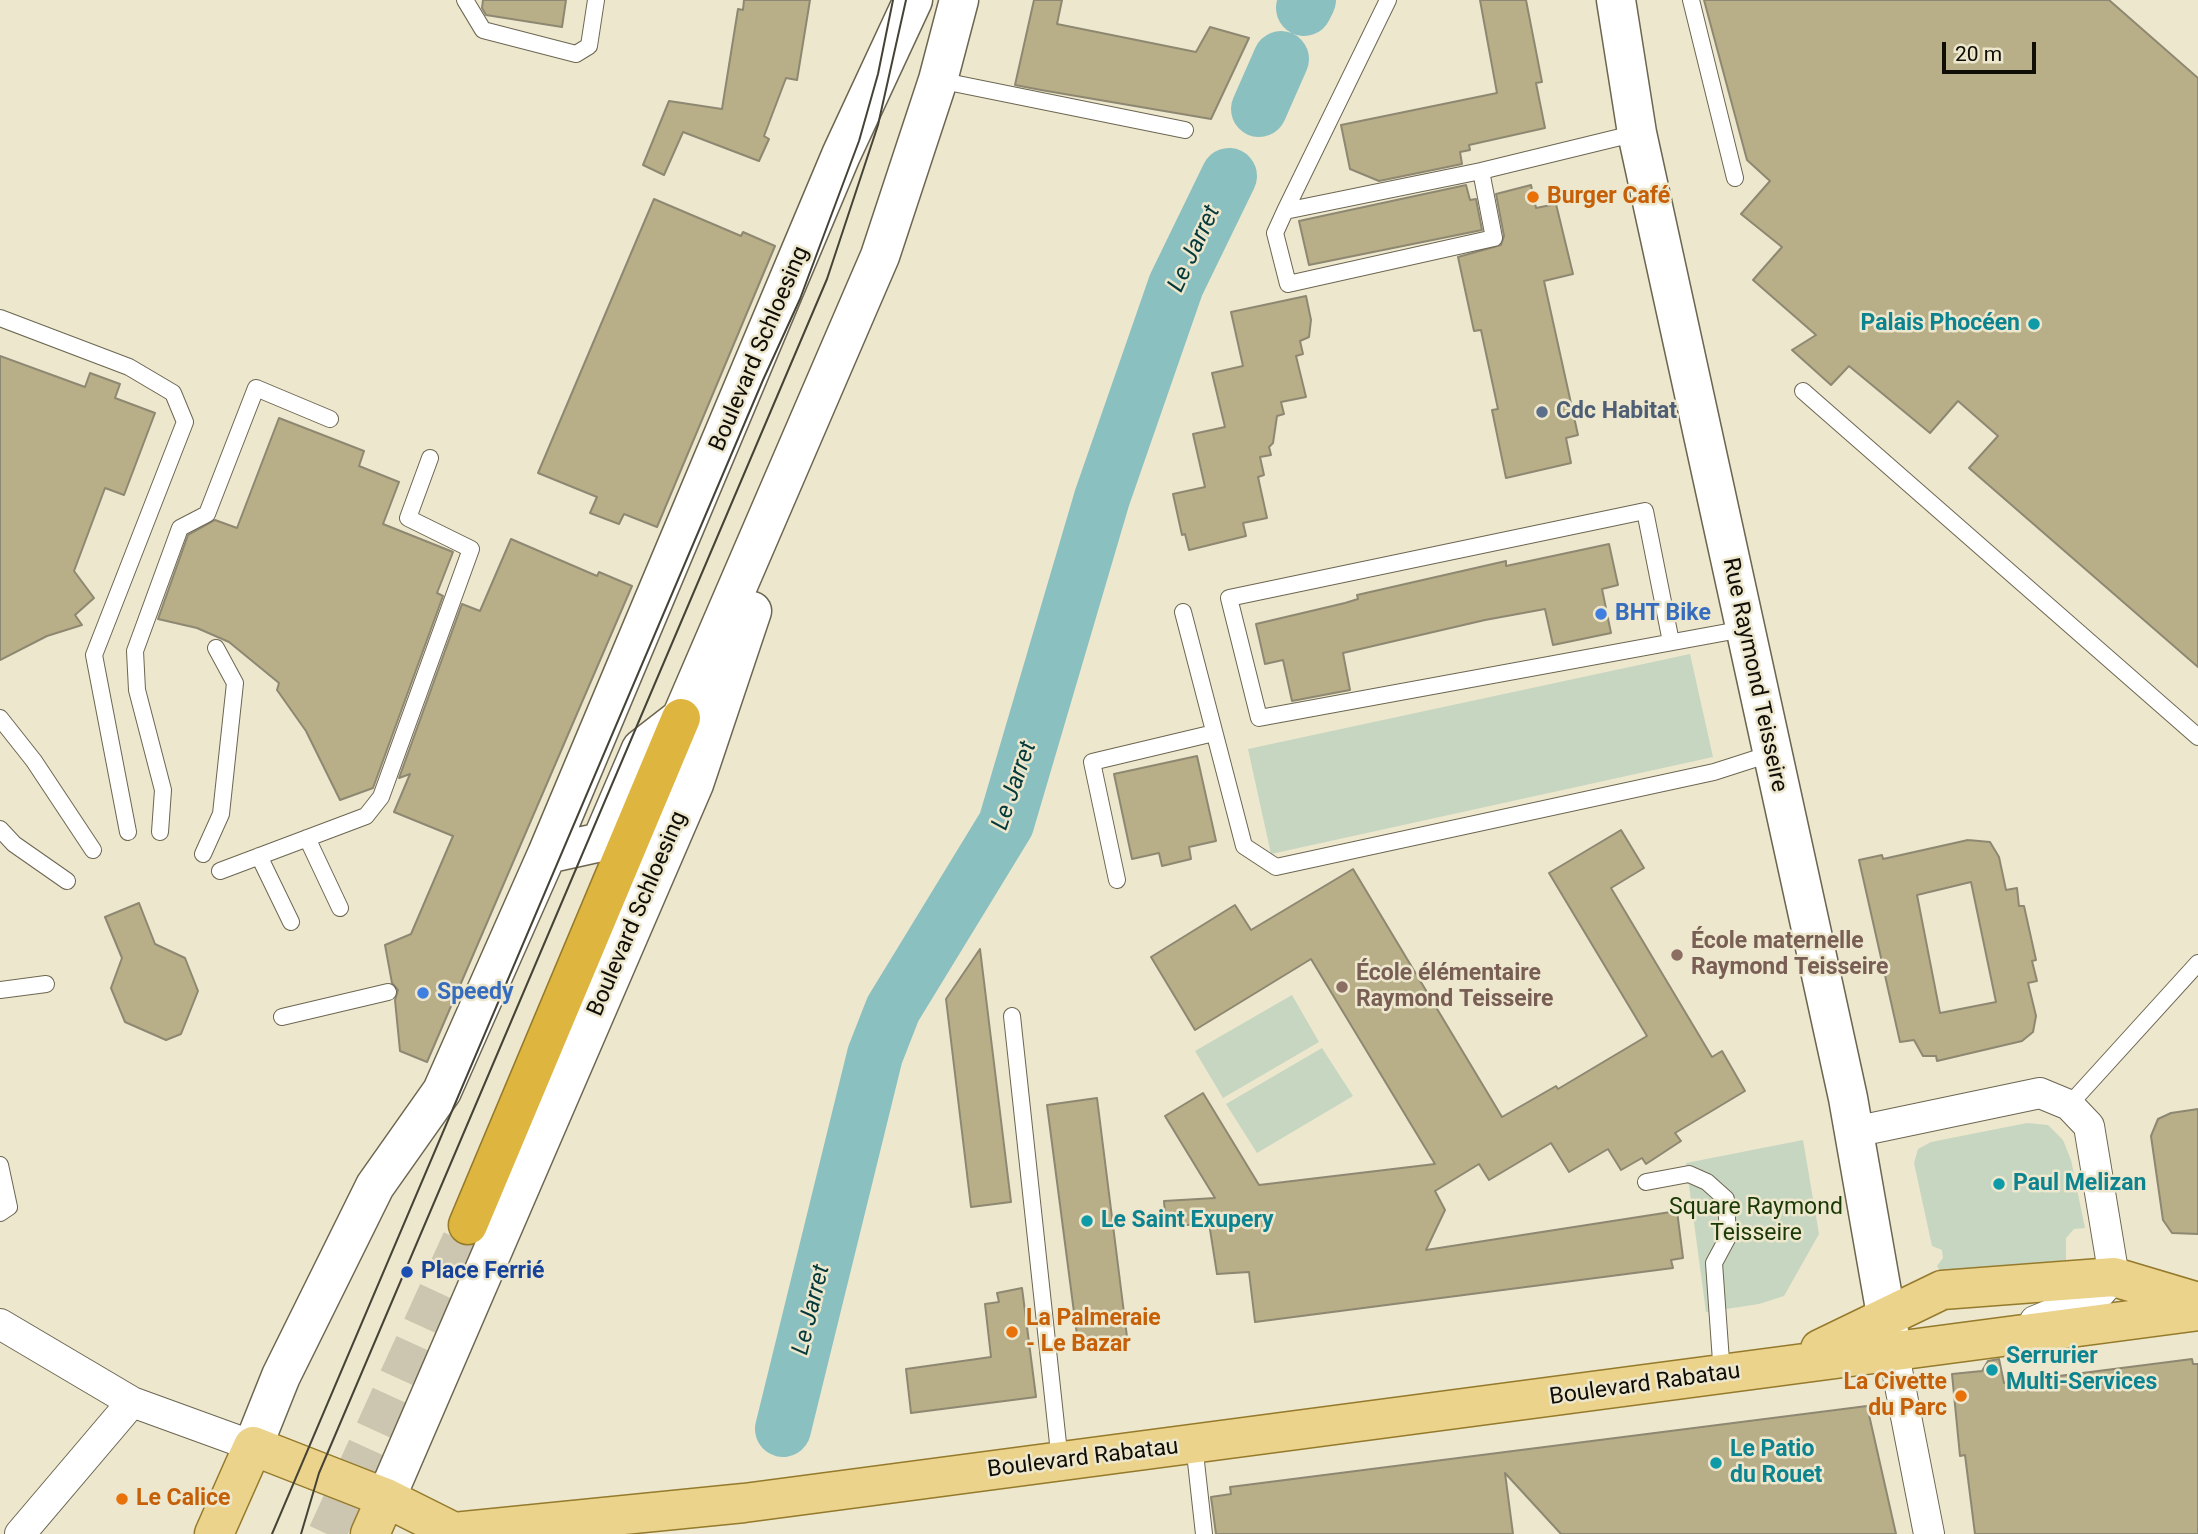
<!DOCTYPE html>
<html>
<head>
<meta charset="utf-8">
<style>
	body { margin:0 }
	#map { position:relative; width:2198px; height:1534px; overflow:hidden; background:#ede7ce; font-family:Roboto,sans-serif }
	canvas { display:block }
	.scale { position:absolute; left:1942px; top:42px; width:94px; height:32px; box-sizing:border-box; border:4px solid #0f0d05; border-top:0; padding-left:9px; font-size:21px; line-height:24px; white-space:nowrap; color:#0f0d05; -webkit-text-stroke:5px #ede7ce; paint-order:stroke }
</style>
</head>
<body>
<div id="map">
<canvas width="2198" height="1534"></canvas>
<div class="scale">20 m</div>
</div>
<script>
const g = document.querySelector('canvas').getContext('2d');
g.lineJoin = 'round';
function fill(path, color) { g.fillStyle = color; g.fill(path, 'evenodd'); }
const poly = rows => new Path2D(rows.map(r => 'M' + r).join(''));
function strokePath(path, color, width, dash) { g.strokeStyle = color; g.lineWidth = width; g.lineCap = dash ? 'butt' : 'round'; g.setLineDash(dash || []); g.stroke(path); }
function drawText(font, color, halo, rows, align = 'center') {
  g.font = font + ' Roboto,sans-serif'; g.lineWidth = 5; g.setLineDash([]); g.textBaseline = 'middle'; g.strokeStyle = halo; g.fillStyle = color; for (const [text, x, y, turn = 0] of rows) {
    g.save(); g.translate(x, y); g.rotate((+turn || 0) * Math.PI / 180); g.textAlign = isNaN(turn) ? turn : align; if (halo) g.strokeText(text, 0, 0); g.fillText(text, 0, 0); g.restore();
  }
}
fill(poly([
	[1690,654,1713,757,1271,854,1248,749],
	[1292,995,1319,1042,1223,1098,1195,1051],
	[1322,1048,1353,1096,1257,1153,1226,1104],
	[2027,1123,2048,1125,2063,1140,2071,1160,2085,1228,2074,1229,2066,1238,2066,1260,1946,1274,1940,1271,1937,1266,1943,1258,1942,1250,1932,1246,1914,1163,1918,1149,1931,1142],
	[1803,1140,1819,1234,1784,1296,1759,1304,1706,1312,1686,1163]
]), '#c7d6c0');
strokePath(poly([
	[1304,8,1308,0],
	[1259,109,1281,59],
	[783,1429,875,1055,893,1009,1006,824,1102,498,1176,285,1229,176]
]), '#8bc0c0', 56);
const building = poly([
	[483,0,566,0,562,27,486,15,482,8,483,0],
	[744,0,810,0,797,80,786,78,764,136,769,139,759,161,683,132,664,175,643,165,669,101,722,109,738,9,743,10,744,0],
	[1034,0,1062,0,1057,24,1196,52,1210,27,1249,38,1211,119,1041,90,1015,85,1034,0],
	[1480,0,1526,0,1542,82,1536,83,1545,128,1469,145,1470,150,1460,152,1462,164,1379,181,1350,169,1341,125,1497,93,1480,0],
	[1704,0,2109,0,2198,78,2198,667,1969,468,1998,436,1958,401,1930,433,1849,366,1831,385,1792,350,1816,335,1753,280,1782,247,1741,214,1770,181,1747,160,1704,0],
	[1466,185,1470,200,1476,199,1482,230,1309,265,1299,221,1466,185],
	[1531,185,1536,208,1556,204,1573,274,1544,281,1578,435,1566,438,1571,463,1506,478,1492,410,1498,409,1481,330,1474,331,1458,257,1501,245,1504,236,1496,194,1531,185],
	[654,199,741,236,743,232,775,246,657,527,624,514,619,524,590,513,597,497,538,473,654,199],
	[1306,296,1311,320,1309,337,1300,341,1303,354,1296,356,1306,397,1281,402,1284,414,1277,416,1273,443,1269,447,1271,455,1260,457,1264,475,1258,477,1267,518,1243,523,1246,536,1189,550,1185,534,1182,535,1173,494,1205,487,1193,434,1225,427,1212,373,1243,366,1231,312,1306,296],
	[0,356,85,387,90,373,120,384,115,398,155,413,124,495,105,488,74,571,94,598,75,615,82,625,47,636,0,660,0,356],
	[279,418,364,451,359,466,399,482,383,524,453,552,437,593,443,596,373,788,340,800,306,731,277,690,279,683,229,642,197,628,158,619,188,535,215,520,237,528,279,418],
	[511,539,597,576,599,572,632,586,427,1062,400,1051,395,1000,398,990,392,983,385,945,411,934,453,836,394,812,410,774,399,778,462,604,480,611,511,539],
	[1609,544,1618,585,1602,589,1611,633,1553,645,1545,609,1485,620,1343,653,1350,690,1292,701,1283,660,1265,664,1256,624,1345,603,1358,599,1357,595,1506,561,1506,566,1609,544],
	[1197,756,1216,841,1189,847,1191,859,1162,866,1159,853,1132,859,1114,774,1197,756],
	[1621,830,1644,868,1611,888,1712,1057,1722,1051,1745,1091,1675,1133,1681,1141,1646,1164,1642,1158,1621,1170,1608,1149,1569,1172,1551,1143,1489,1180,1479,1164,1435,1191,1445,1210,1426,1250,1677,1211,1683,1258,1671,1260,1673,1268,1255,1322,1249,1272,1217,1274,1209,1223,1166,1227,1164,1201,1215,1198,1165,1116,1203,1093,1259,1185,1435,1164,1311,959,1195,1030,1151,957,1235,905,1251,930,1353,869,1502,1117,1556,1086,1558,1089,1647,1036,1549,873,1621,830],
	[1968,840,1990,842,1999,857,2006,890,2017,888,2019,906,2024,906,2036,960,2032,961,2037,981,2028,983,2036,1016,2033,1032,2022,1041,1937,1061,1936,1056,1923,1056,1914,1040,1900,1042,1859,860,1882,855,1883,859,1968,840],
	[1971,882,1996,1002,1940,1013,1917,895,1971,882],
	[139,903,155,944,185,958,198,991,181,1034,166,1040,125,1022,111,988,122,958,105,917,139,903],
	[980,949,1011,1202,971,1207,946,999,980,949],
	[1097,1098,1127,1337,1078,1343,1047,1105,1097,1098],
	[2198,1109,2198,1234,2172,1233,2163,1220,2151,1136,2158,1119,2171,1113,2198,1109],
	[1022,1288,1036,1397,911,1413,906,1369,991,1357,985,1304,999,1302,997,1293,1022,1288],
	[1999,1359,2004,1383,2192,1359,2193,1364,2198,1364,2198,1534,1975,1534,1965,1455,1960,1456,1952,1374,1982,1371,1988,1361,1999,1359],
	[1867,1406,1896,1534,1561,1534,1505,1473,1513,1534,1216,1534,1211,1497,1231,1494,1230,1487,1867,1406]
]);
fill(building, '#b8ae87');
strokePath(building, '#8e8872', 2);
strokePath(poly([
	[327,1534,468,1225]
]), '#ccc6b0', 38, [38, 19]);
const lane = poly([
	[465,0,483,30,576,54,589,46,596,0],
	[1691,0,1735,178],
	[938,80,1185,130],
	[1481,171,1494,238,1288,284,1275,233,1285,211,1481,171,1637,133],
	[1285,211,1388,0],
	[0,318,129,367,173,393,185,422,94,655,128,832],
	[1803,391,2198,737],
	[1183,612,1244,846,1276,867,1714,772,1770,754],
	[1671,642,1645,511,1229,598,1259,718,1744,629],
	[0,718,34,761,93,850],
	[0,829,14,844,67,881],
	[160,832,163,790,137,690,135,651,180,528,207,514,256,388,330,419],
	[307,838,340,908],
	[203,854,221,814,235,683,216,648],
	[259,856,291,922],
	[220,871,366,816,381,797,471,549,408,518,430,458],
	[1117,880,1092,762,1214,733],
	[0,990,46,984],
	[1012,1016,1060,1462],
	[282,1017,388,992],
	[2069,1105,2198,963],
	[0,1165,9,1207,0,1213],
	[1646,1182,1689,1174,1707,1182,1726,1199,1728,1237,1714,1263,1722,1375],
	[1194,1444,1204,1534]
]);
const street = poly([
	[1854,1132,2040,1093,2069,1105,2089,1126,2114,1277,2097,1296,2035,1321],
	[0,1324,132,1402,253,1446],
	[1893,1350,1929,1534],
	[20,1534,132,1402]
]);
const secondary = poly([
	[1616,0,1637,133,1848,1098,1892,1349],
	[547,854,841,155,913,0],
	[253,1446,281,1376,375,1186,442,1091,547,854,601,842,641,749,681,718,880,256,938,80,959,0],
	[386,1498,694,784,752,611]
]);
const primary = poly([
	[1820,1349,1942,1290,2114,1277,2198,1302],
	[214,1534,253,1446,386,1498,454,1532,744,1503,2198,1311],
	[370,1534,386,1498]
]);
const highway = poly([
	[468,1225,681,718]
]);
strokePath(lane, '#6c6651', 18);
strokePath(street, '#6c6651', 32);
strokePath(secondary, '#6c6651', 41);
strokePath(primary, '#957a2b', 41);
strokePath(highway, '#957a2b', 41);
strokePath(lane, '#fff', 16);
strokePath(street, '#fff', 30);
strokePath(secondary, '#fff', 38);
strokePath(primary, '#ebd38c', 38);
strokePath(highway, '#ddb53f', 38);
strokePath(poly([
	[272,1534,763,380,800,299,859,141,878,74,893,0],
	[301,1534,319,1473,827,279,878,125,906,0]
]), '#454236', 2);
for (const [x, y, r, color] of [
	[1533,197,7,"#e8710a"],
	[2034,324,7,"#0f9aa8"],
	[1542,412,7,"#5c6f8a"],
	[1601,614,7,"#3f7fe0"],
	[1677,955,7,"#8d6e63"],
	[1342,987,7,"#8d6e63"],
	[423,993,7,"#3f7fe0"],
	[1999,1184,7,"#0f9aa8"],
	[1087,1221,7,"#0f9aa8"],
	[407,1272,7,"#1a4fb4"],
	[1012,1332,7,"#e8710a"],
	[1992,1370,7,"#0f9aa8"],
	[1961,1396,7,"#e8710a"],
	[1716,1463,7,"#0f9aa8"],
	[122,1499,7,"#e8710a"]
]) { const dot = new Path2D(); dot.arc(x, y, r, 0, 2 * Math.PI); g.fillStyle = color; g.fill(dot); strokePath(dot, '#ede7ce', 2.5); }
drawText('bold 23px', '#c56008', '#ede7ce', [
	["Burger Café",1547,197],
	["La Palmeraie",1026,1319],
	["- Le Bazar",1026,1345],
	["La Civette",1947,1383,"right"],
	["du Parc",1947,1409,"right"],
	["Le Calice",136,1499]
], 'left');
drawText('bold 23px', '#0d838f', '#ede7ce', [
	["Palais Phocéen",2020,324,"right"],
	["Paul Melizan",2013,1184],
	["Le Saint Exupery",1101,1221],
	["Serrurier",2006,1357],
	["Multi-Services",2006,1383],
	["Le Patio",1730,1450],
	["du Rouet",1730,1476]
], 'left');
drawText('23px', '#0f0d05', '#ede7ce', [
	["Boulevard Schloesing",760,349,-67],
	["Rue Raymond Teisseire",1754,675,78],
	["Boulevard Schloesing",638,914,-67],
	["Boulevard Rabatau",1645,1385,-8],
	["Boulevard Rabatau",1083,1459,-7]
]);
drawText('bold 23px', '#4e5e75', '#ede7ce', [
	["Cdc Habitat",1556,412]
], 'left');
drawText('bold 23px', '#366cbe', '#ede7ce', [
	["BHT Bike",1615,614],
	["Speedy",437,993]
], 'left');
drawText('bold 23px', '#785e54', '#ede7ce', [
	["École maternelle",1691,942],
	["Raymond Teisseire",1691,968],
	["École élémentaire",1356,974],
	["Raymond Teisseire",1356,1000]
], 'left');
drawText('23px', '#1a3905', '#ede7ce', [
	["Square Raymond",1756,1208],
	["Teisseire",1756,1234]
]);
drawText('bold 23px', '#164399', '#ede7ce', [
	["Place Ferrié",421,1272]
], 'left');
drawText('italic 24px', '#04393a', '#ede7ce', [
	["Le Jarret",1195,249,-65],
	["Le Jarret",1015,786,-71],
	["Le Jarret",812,1310,-76]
]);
</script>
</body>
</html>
